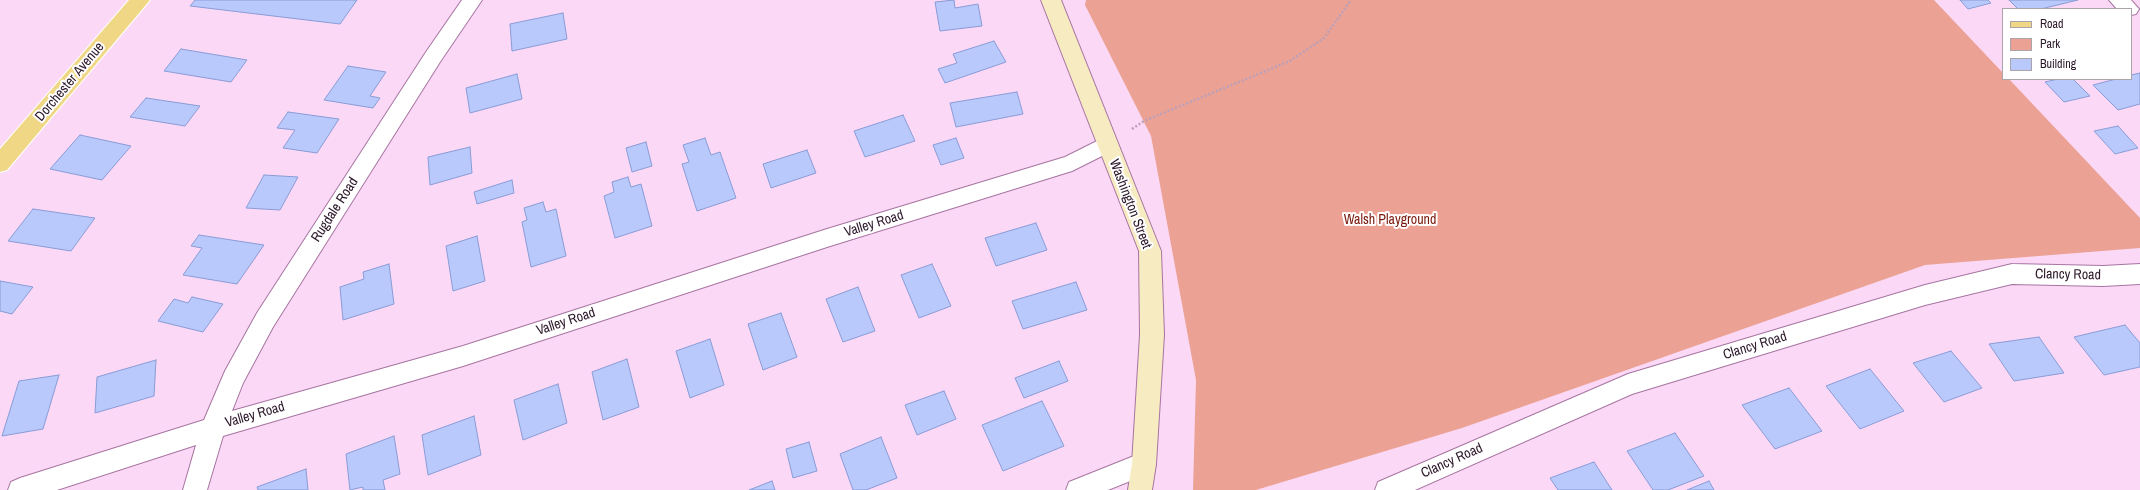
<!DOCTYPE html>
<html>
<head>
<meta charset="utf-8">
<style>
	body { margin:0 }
	#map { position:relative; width:2140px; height:490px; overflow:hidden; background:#fbd9f6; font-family:"Archivo Narrow",sans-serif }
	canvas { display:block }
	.legend { position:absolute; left:2002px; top:8px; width:130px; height:72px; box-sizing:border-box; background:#fff; border:1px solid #aba3aa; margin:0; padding:5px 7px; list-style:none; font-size:12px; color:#2c182a }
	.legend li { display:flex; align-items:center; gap:8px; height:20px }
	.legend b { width:20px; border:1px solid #aba3aa }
</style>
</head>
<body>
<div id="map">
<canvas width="2140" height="490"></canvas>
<ul class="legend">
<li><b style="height:5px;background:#efd785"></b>Road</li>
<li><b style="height:11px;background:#eba294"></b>Park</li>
<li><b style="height:11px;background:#b9c9fb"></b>Building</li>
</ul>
</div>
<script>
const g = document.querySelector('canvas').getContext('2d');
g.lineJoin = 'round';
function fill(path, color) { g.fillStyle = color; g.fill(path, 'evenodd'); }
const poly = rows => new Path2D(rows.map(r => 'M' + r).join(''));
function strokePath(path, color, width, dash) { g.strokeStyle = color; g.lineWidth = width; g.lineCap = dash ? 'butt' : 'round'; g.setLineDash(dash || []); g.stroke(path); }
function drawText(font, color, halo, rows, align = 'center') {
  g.font = font + ' "Archivo Narrow",sans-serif'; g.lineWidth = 4; g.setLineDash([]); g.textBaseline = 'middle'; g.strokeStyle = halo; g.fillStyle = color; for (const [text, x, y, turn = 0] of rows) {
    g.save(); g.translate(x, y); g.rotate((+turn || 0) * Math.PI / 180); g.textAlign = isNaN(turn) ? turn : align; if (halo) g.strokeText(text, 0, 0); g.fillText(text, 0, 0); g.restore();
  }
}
fill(poly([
	[1086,0,1934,0,2003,73,2003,79,2009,79,2140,218,2140,248,1925,265,1462,428,1256,490,1193,490,1196,380,1151,136,1085,5]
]), '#eba294');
const building = poly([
	[195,0,357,0,340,24,190,6,195,0],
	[954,0,955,8,978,4,982,26,940,31,935,2,954,0],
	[1960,0,1988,0,1991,3,1968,9,1960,0],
	[2009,0,2078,0,2041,9,2018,9,2009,0],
	[563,13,567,39,512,51,510,24,563,13],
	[994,41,1006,62,945,83,938,69,957,63,953,54,994,41],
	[181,49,247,60,231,82,164,71,181,49],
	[348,66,386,72,370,96,380,98,373,108,324,100,348,66],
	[2140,73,2140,104,2118,110,2093,85,2116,79,2131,79,2131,75,2140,73],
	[517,74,522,99,470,113,466,88,517,74],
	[2058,79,2073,79,2090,96,2064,102,2045,82,2058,79],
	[1017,92,1023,114,956,127,950,103,1017,92],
	[146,98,200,106,185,126,130,117,146,98],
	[288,112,339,119,317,153,283,148,295,130,277,128,288,112],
	[903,115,915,141,865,157,854,131,903,115],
	[2118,126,2138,148,2115,154,2094,131,2118,126],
	[80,135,131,146,102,180,50,169,80,135],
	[705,138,711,155,720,152,736,198,697,211,682,164,689,162,683,145,705,138],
	[956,138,964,158,941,165,933,145,956,138],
	[646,142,652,166,632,172,626,148,646,142],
	[470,147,472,173,430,185,428,157,470,147],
	[807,150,816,173,771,188,763,164,807,150],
	[264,175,298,177,280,210,246,208,264,175],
	[628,177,631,187,641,184,652,226,615,238,604,196,614,192,612,182,628,177],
	[512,180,514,193,477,204,474,192,512,180],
	[543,202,546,212,556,209,566,256,531,267,522,222,527,220,524,208,543,202],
	[33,209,95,218,71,251,8,241,33,209],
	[1036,223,1047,250,996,266,985,238,1036,223],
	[199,235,264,245,237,284,183,275,202,248,191,246,199,235],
	[477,236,485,281,453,291,446,246,477,236],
	[389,264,394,304,343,320,340,287,364,279,363,272,389,264],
	[932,264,951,306,919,318,901,275,932,264],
	[0,281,33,287,12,314,0,311,0,281],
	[1076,282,1087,310,1023,329,1012,301,1076,282],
	[858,287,875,331,843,342,826,299,858,287],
	[192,297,223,304,203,332,158,321,174,299,188,303,192,297],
	[781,313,797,357,763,370,748,324,781,313],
	[2125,325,2140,343,2140,367,2104,375,2074,337,2125,325],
	[2039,337,2064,373,2014,381,1989,344,2039,337],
	[710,339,724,385,690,398,676,351,710,339],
	[1951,351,1982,388,1944,402,1913,363,1951,351],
	[627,359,639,407,603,420,592,372,627,359],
	[156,360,154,396,95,413,97,377,156,360],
	[1059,361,1068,381,1024,398,1015,378,1059,361],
	[1870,369,1904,411,1860,429,1826,386,1870,369],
	[59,375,43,429,2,436,19,381,59,375],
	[558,384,567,423,523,440,514,400,558,384],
	[1789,388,1822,431,1775,449,1742,405,1789,388],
	[944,391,956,419,917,435,905,405,944,391],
	[1042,401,1064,446,1003,471,982,425,1042,401],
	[474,416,481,455,428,475,422,435,474,416],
	[1675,433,1704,476,1668,490,1653,490,1627,451,1675,433],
	[394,436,400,474,383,480,385,490,363,490,363,487,350,490,346,454,394,436],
	[881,437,897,478,866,490,853,490,840,454,881,437],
	[809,442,817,471,793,478,786,449,809,442],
	[1594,462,1612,490,1558,490,1550,478,1594,462],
	[306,469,308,490,258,490,257,487,306,469],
	[772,481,775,490,749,490,772,481],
	[1709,481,1714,490,1687,490,1709,481]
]);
fill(building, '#b9c9fb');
strokePath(building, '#899bd6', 1);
const street = poly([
	[462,0,482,0,440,62,273,327,243,383,232,411,463,346,827,229,1065,157,1107,136,1114,138,1117,144,1114,150,1072,171,827,247,463,366,223,436,207,490,183,490,196,445,57,490,8,490,11,482,20,478,204,420,225,371,257,313,426,52,462,0],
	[2109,0,2131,0,2139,9,2136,14,2131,15,2131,9,2117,9,2109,0],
	[2012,264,2103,266,2140,264,2140,284,2103,286,2012,284,1925,305,1632,394,1415,490,1375,490,1378,482,1628,374,1925,285,2012,264],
	[1144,452,1153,456,1156,464,1153,472,1108,490,1066,490,1069,482,1144,452]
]);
const secondary = poly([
	[1041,0,1061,0,1161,251,1164,335,1156,464,1152,490,1128,490,1132,464,1140,335,1139,251,1041,0]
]);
const primary = poly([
	[129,0,150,0,7,170,0,172,0,149,129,0]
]);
strokePath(street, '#a774a1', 2);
strokePath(secondary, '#a774a1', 2);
strokePath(primary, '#fff', 2);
strokePath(poly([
	[1132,129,1144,121,1290,61,1324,38,1351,0]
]), '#bc9fb8', 2.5, [2, 2]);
fill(street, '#fff');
fill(secondary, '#f7ebc2');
fill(primary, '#efd785');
drawText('14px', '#2c182a', '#fff', [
	["Dorchester Avenue",70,82,-50],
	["Washington Street",1130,204,69],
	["Rugdale Road",335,210,-57],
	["Valley Road",874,224,-17],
	["Clancy Road",2068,275,1],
	["Valley Road",566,322,-18],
	["Clancy Road",1755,346,-17],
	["Valley Road",255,415,-16],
	["Clancy Road",1452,461,-24]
]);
drawText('14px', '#791a0e', '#fff', [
	["Walsh Playground",1390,220]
]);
</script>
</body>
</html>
